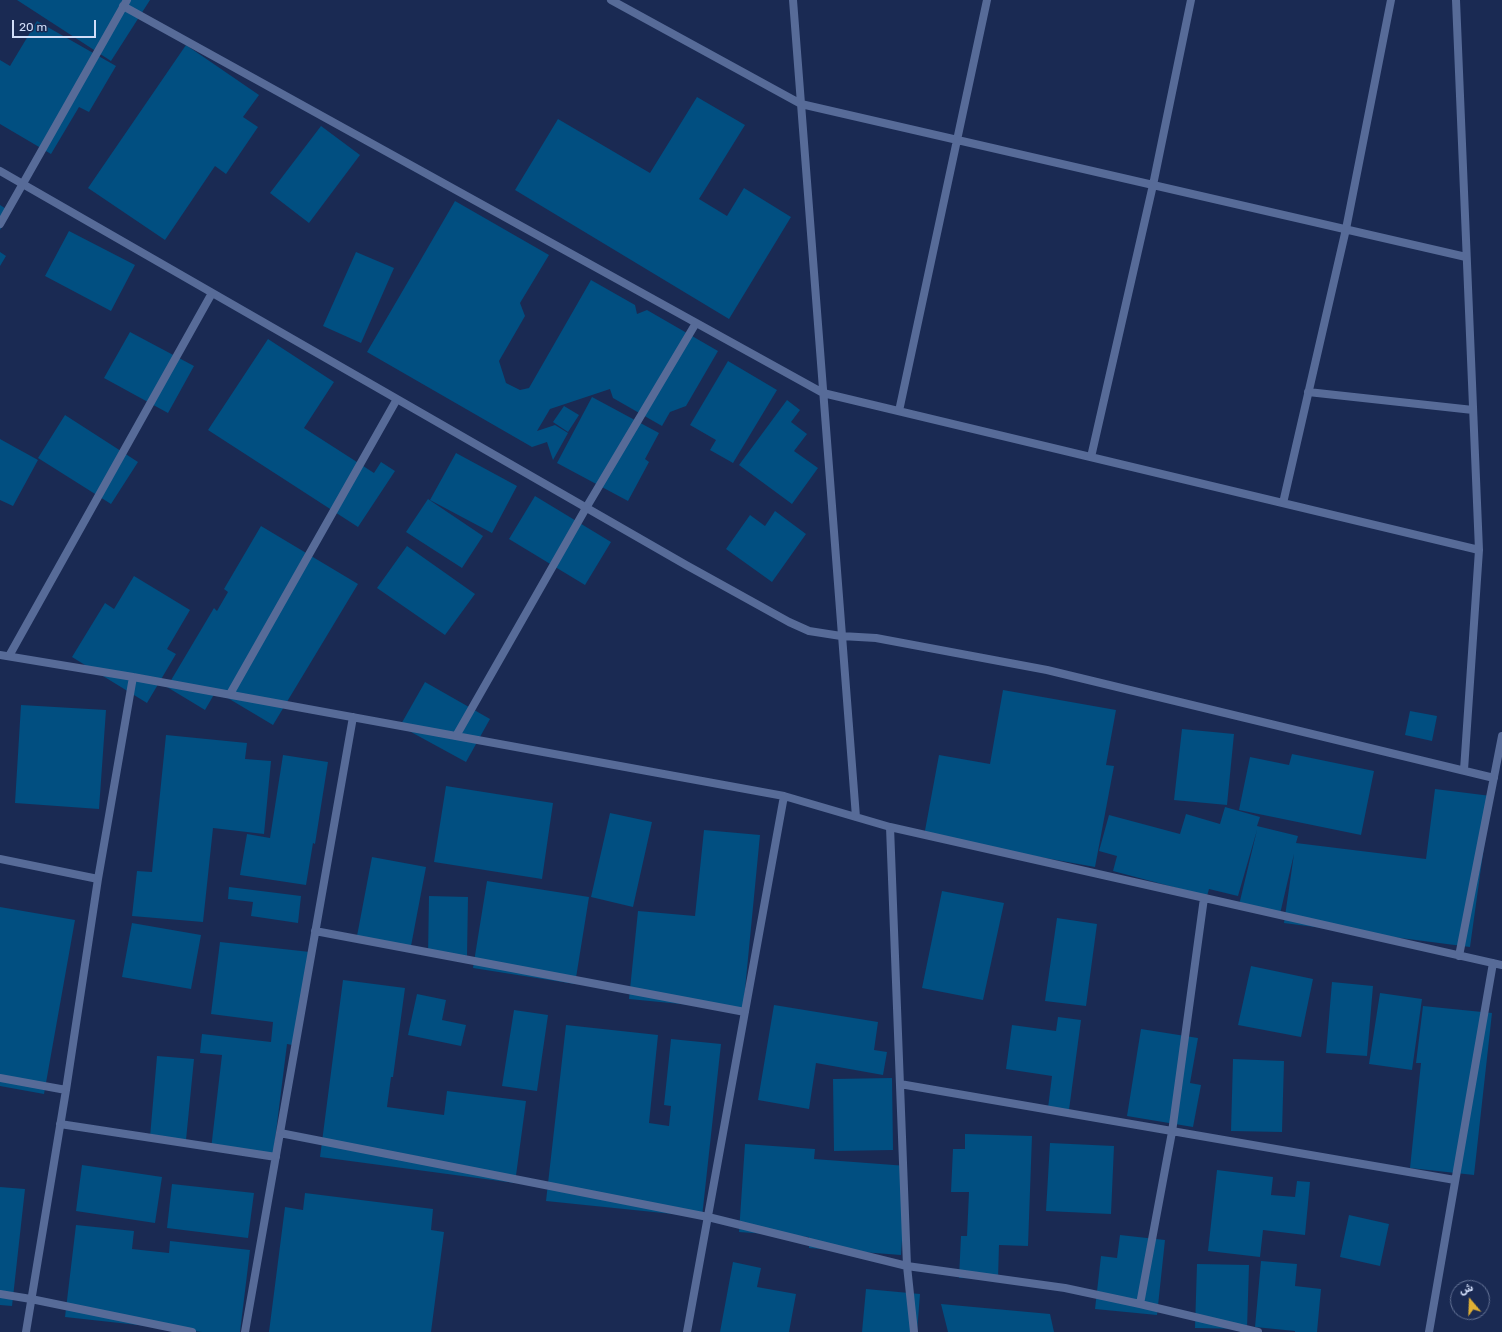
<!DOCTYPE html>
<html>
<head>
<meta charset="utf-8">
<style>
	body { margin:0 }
	#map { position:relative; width:1502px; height:1332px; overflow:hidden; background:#1a2a53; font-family:Rubik,Cairo,sans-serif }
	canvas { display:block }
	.north { position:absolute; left:1450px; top:1280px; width:40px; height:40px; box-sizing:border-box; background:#1a2a53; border:1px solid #637295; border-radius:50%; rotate:341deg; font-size:11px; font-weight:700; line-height:16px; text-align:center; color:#d1ddf8 }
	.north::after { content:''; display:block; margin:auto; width:14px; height:18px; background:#e0b034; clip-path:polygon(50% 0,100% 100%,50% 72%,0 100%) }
	.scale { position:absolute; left:12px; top:20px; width:84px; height:18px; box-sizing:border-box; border:2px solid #d1ddf8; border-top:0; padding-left:5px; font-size:12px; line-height:14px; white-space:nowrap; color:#d1ddf8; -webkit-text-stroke:3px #1a2a53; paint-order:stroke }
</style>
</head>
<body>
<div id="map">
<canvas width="1502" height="1332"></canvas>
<div class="north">ش</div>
<div class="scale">20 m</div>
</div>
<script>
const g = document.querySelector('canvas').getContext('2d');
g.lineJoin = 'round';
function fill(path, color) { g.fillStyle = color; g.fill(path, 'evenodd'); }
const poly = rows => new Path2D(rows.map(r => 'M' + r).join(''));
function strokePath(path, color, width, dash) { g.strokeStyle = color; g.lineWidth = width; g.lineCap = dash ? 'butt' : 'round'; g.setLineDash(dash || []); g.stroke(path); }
fill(poly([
	[17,0,150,0,111,61],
	[37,21,116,66,89,112,79,107,51,154,0,124,0,60,10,66],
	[186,45,259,95,243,117,258,127,226,174,215,166,165,240,88,188],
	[697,97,745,125,699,199,727,216,744,188,791,217,729,319,515,190,558,119,650,173],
	[321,126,360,155,309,223,270,193],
	[455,201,549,255,520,303,525,316,499,361,506,383,520,390,529,388,591,280,635,305,637,314,647,310,718,351,686,406,670,412,662,426,613,398,610,389,550,409,537,431,555,425,568,433,553,460,547,442,532,447,367,352],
	[0,205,11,212,0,230],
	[69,231,135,265,111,311,45,276],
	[0,252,6,256,0,266],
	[356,252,394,268,361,343,323,326],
	[130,332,194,366,168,413,104,378],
	[268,339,334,382,304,428,374,473,381,462,395,471,358,527,208,430],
	[728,361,777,390,733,463,710,450,716,440,690,425],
	[592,397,659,433,645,459,649,462,628,501,557,463],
	[787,400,800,410,791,422,807,434,794,451,818,468,792,504,739,465],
	[564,406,579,415,568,432,553,422],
	[65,415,138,462,111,504,38,458],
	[0,439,38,460,13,506,0,500],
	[456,453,517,486,492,533,430,500],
	[535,496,611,542,585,585,509,539],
	[428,499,483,536,462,568,406,532],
	[775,511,806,534,772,582,726,549,750,515,765,526],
	[261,526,358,584,273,725,216,691,205,710,167,687,214,608,217,611,228,592,224,589],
	[407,546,475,594,445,635,377,588],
	[134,576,190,610,167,649,176,654,147,703,72,657,105,603,114,609],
	[425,682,490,719,466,762,400,726],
	[1003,690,1116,710,1106,765,1114,766,1095,867,924,836,939,755,990,764],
	[21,705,106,710,99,809,15,803],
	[1410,711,1437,716,1432,741,1405,735],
	[1182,729,1234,734,1227,805,1174,800],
	[166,735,247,743,245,759,271,761,264,834,213,828,203,922,132,916,137,871,152,872],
	[1292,754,1374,771,1361,835,1239,810,1250,757,1289,765],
	[283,755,328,762,315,844,313,843,306,885,240,875,247,834,270,838],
	[446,786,553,803,542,879,434,862],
	[1435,789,1491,796,1470,947,1284,923,1294,854,1280,914,1239,905,1257,830,1238,896,1209,889,1207,896,1113,871,1117,856,1099,851,1109,815,1180,834,1186,814,1220,824,1225,807,1260,817,1257,826,1298,836,1296,843,1426,859],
	[610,813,652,822,633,907,591,897],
	[704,830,760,835,743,1010,629,999,638,911,695,916],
	[372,857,426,867,411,946,357,936],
	[487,881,589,897,575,984,473,968],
	[229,887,301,896,298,923,251,916,253,902,228,899],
	[942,891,1004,903,983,1000,922,988],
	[429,896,468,897,467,956,428,956],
	[0,907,75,920,44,1094,0,1086],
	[1057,918,1097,924,1086,1006,1045,1001],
	[132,923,201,935,191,989,122,977],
	[220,942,310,952,298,1046,287,1044,273,1156,211,1149,222,1055,200,1053,202,1034,271,1042,273,1022,211,1014],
	[1251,966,1313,979,1301,1037,1238,1025],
	[343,980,405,988,393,1077,391,1077,387,1107,444,1115,447,1091,526,1101,515,1183,320,1157],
	[1332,982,1373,986,1367,1056,1326,1053],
	[1380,993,1422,999,1412,1070,1369,1064],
	[417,994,446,1000,442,1020,466,1025,461,1046,408,1035],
	[774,1005,878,1022,874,1050,887,1052,883,1075,816,1063,809,1109,758,1100],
	[1423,1006,1492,1013,1474,1175,1410,1168,1421,1063,1416,1063],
	[514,1010,548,1015,537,1091,502,1086],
	[1058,1017,1081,1020,1069,1110,1048,1108,1052,1076,1006,1069,1012,1025,1056,1031],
	[566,1025,658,1035,649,1123,669,1126,671,1106,664,1105,671,1039,721,1044,702,1217,546,1201],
	[1141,1029,1198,1038,1190,1083,1201,1085,1193,1127,1127,1116],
	[157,1056,194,1059,186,1140,150,1137],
	[1233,1059,1284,1061,1282,1132,1231,1131],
	[892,1078,893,1150,834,1151,833,1079],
	[965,1134,1032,1136,1028,1246,999,1245,998,1279,959,1278,961,1236,967,1236,969,1192,951,1192,953,1149,965,1149],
	[1050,1143,1114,1146,1111,1214,1046,1211],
	[745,1144,815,1149,814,1159,907,1166,901,1255,809,1248,809,1237,739,1232],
	[82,1165,162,1177,155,1223,76,1211],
	[1217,1170,1273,1177,1271,1195,1295,1197,1297,1181,1310,1182,1305,1235,1263,1230,1260,1257,1208,1251],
	[172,1184,254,1193,248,1238,167,1228],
	[0,1187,25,1189,12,1306,0,1305],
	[305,1193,433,1209,431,1230,444,1232,431,1332,269,1332,285,1207,303,1210],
	[1349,1215,1389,1224,1380,1266,1340,1257],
	[76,1225,134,1231,132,1249,169,1253,170,1241,250,1250,240,1332,202,1332,65,1317],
	[1120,1235,1165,1240,1157,1315,1095,1309,1101,1256,1117,1258],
	[1261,1261,1297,1264,1295,1286,1321,1289,1317,1332,1295,1332,1295,1331,1255,1327],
	[733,1262,761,1268,757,1287,796,1294,789,1332,720,1332],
	[1197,1264,1249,1265,1247,1329,1195,1328],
	[866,1289,920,1294,917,1332,862,1332],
	[941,1304,1050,1314,1054,1332,948,1332]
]), '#014f81');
strokePath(poly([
	[611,0,801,104,1466,257],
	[793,0,856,817],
	[1456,0,1479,550,1464,770],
	[123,6,823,393,1479,550],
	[0,171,686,565,789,622,809,631,841,636,876,638,1047,670,1494,778],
	[0,224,127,0],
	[1308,392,1473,410],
	[899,411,987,0],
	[1091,457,1153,185,1191,0],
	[1283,503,1346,229,1391,0],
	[0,655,133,677,784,796,890,827,1502,965],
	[9,656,212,293],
	[230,694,397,399],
	[456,736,586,508,696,323],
	[890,827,907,1266,914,1332],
	[0,859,98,879],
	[315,931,745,1012],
	[1459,956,1502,736],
	[0,1078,66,1090],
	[900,1084,1455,1180],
	[60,1124,276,1157],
	[280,1133,708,1217,907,1266,1065,1288,1140,1304,1258,1332],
	[0,1294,31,1299,192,1332],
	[1140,1304,1172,1132,1204,898],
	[26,1332,66,1090,98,879,133,677],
	[245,1332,353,717],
	[687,1332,784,796],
	[1429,1332,1493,963]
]), '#576b98', 8);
</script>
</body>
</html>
